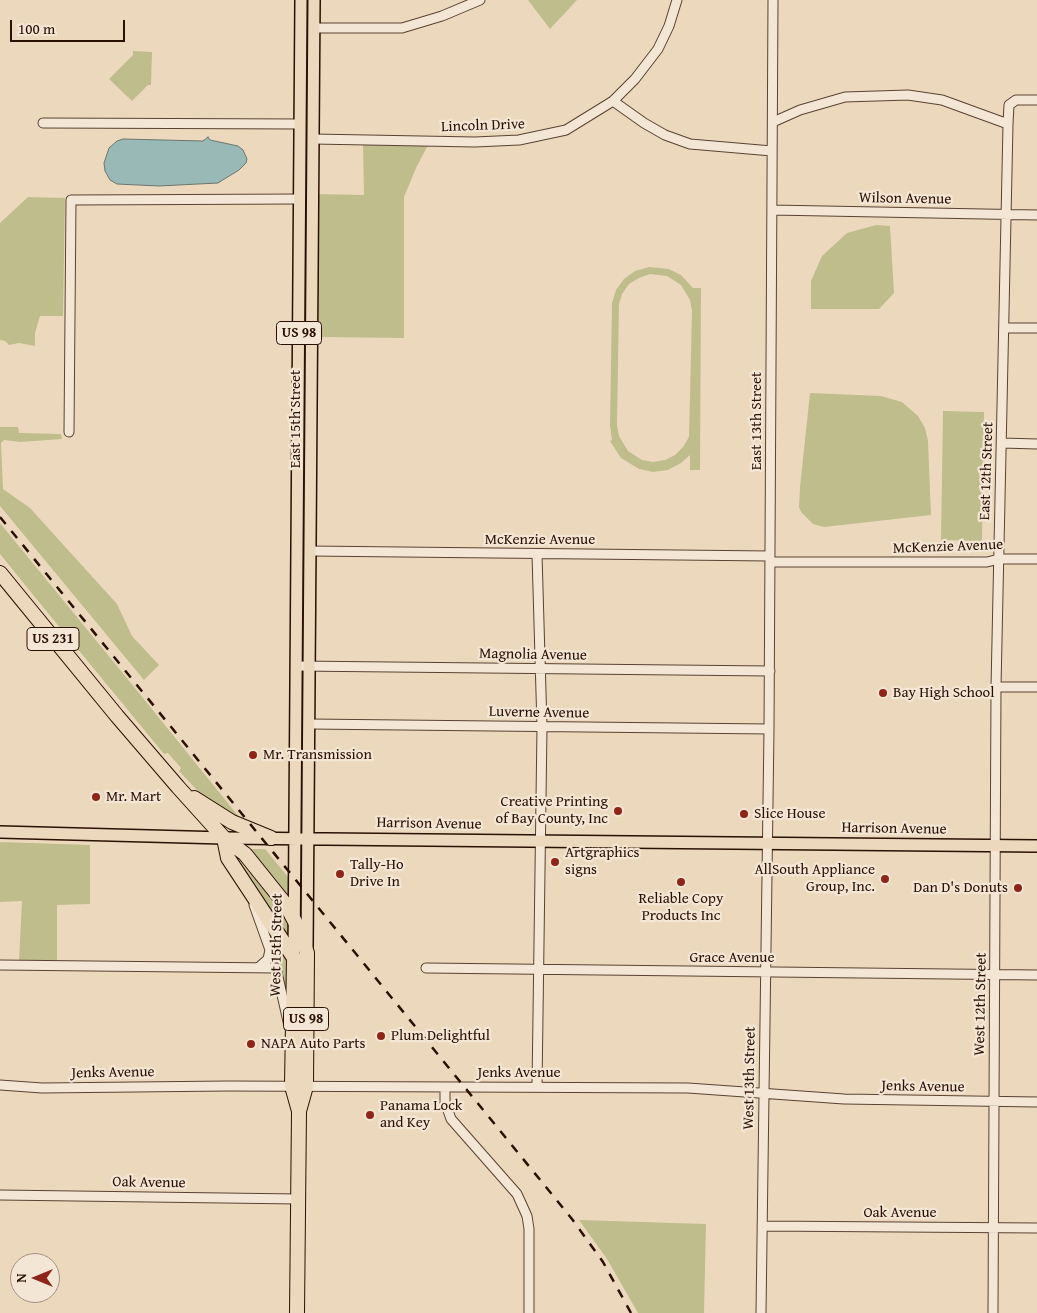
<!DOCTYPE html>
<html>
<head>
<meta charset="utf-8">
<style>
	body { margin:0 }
	#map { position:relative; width:1037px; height:1313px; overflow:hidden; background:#ecd9bd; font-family:"Gentium Book Plus",serif }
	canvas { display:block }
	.north { position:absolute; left:10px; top:1253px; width:50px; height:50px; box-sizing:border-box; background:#f3e6d4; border:1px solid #a39080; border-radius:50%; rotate:270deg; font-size:14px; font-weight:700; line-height:20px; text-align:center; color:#2a0f03 }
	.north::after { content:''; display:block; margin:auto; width:18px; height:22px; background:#8f2418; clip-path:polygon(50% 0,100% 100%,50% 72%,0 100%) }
	.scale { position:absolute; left:10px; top:20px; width:115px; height:22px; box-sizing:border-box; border:2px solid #2a0f03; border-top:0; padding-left:6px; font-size:15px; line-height:18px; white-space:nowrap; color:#2a0f03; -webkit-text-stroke:4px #f3e6d4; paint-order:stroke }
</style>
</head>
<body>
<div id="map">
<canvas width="1037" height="1313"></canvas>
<div class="north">N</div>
<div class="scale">100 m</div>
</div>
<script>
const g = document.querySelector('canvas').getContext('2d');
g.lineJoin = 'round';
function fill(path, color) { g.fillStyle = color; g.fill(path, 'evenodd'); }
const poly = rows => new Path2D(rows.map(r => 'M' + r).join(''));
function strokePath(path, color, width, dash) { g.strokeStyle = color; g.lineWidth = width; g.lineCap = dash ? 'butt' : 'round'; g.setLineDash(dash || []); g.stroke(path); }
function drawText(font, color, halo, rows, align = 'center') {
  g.font = font + ' "Gentium Book Plus",serif'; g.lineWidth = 4.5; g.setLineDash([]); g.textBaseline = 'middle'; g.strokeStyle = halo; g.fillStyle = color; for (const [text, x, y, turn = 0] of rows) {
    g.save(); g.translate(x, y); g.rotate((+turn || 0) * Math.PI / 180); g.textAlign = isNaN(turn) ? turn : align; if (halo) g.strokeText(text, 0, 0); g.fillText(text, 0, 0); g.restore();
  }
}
fill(poly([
	[528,0,577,0,550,29],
	[133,51,152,52,151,85,148,85,132,101,109,79,133,55],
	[363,143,428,145,416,168,404,197,404,338,317,337,318,194,364,195],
	[28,197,65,198,63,316,40,316,35,333,35,346,19,343,9,345,5,341,0,340,0,223],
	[876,225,890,226,894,293,879,309,811,309,811,281,822,256,847,233],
	[649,267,669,269,681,275,693,288,701,288,700,470,690,470,690,455,681,463,668,470,653,472,639,469,621,458,610,441,612,440,610,425,612,303,616,290,624,279,635,271],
	[650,274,667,276,681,285,690,300,692,311,689,437,683,447,675,455,665,460,653,462,642,460,628,451,619,436,617,425,619,304,622,294,629,284,639,278],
	[810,393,881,396,902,402,918,416,925,428,928,441,931,515,824,527,813,524,801,512,799,507,800,487],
	[943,411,984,412,982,541,941,540],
	[0,427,18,427,19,433,61,434,62,439,20,442,4,440,1,443,3,489,30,508,117,604,132,636,159,665,144,680,0,506],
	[0,523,139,693,244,823,207,800,194,787,179,771,181,768,168,753,164,754,34,596,0,554],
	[0,842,90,845,90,904,57,905,57,961,19,961,22,901,0,902],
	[248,849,265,849,289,878,288,898],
	[234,855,279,906,289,921,289,938],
	[270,932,281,944,288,963,288,1005],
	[579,1220,706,1224,704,1313,638,1313,607,1259]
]), '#bfbd8c');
const water = poly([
	[208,137,210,140,238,146,243,150,247,159,246,163,239,170,218,183,159,186,117,184,110,180,105,171,104,163,109,148,117,141,123,139,203,141,208,137]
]);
fill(water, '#99b9b6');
strokePath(water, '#6d756e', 1);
const minor = poly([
	[314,28,402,28,442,16,480,0],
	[613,101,644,123,665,135,690,144,772,151],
	[773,122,800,110,845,97,908,95,942,100,1008,124],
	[43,123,300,124],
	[313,139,475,142,519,140,566,130,613,101,635,79,658,49,669,26,677,0],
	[772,210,1037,215],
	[1004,328,1037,328],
	[69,432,71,200,299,199],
	[1002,443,1037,444],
	[310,551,770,556],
	[770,562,987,562,999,559,1037,559],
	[296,666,770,671],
	[996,687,1037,687],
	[309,724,769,729],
	[254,905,270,950,268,959,259,967],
	[0,965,276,968,289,1026],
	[426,968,1037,975],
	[0,1085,42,1088,228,1086,688,1088,844,1099,1037,1102],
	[445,1087,445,1102,451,1119,517,1194,527,1216,529,1229,529,1313],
	[537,1087,542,727,537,554],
	[0,1195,298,1199],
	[762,1226,1037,1228],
	[761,1313,769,729,773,0],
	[993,1313,996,687,1008,124,1009,105,1016,100,1037,100]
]);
const major = poly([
	[0,832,224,838,1037,846],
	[307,946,314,0],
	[294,958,301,0]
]);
const highway = poly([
	[0,573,117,716,178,787,224,838,245,854,286,905,300,931,307,953,306,1086,299,1111,297,1313],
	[194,798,232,822,271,838],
	[224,838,228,858,294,958,292,1086,299,1111]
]);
strokePath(minor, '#5a4232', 11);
strokePath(major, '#2a0f03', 14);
strokePath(highway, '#2a0f03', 16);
strokePath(minor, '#f3e6d4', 9);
strokePath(major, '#ecd9bd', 11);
strokePath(highway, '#ecd9bd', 14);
strokePath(poly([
	[0,517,572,1219,603,1262,631,1313]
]), '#2a0f03', 2.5, [9, 9]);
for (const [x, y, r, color] of [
	[883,693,5,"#8f2418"],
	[253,755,5,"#8f2418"],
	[96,797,5,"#8f2418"],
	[618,811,5,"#8f2418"],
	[744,814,5,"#8f2418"],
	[555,862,5,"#8f2418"],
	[340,874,5,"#8f2418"],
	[885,879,5,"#8f2418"],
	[681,882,5,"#8f2418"],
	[1018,888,5,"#8f2418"],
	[381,1036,5,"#8f2418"],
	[251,1044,5,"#8f2418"],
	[370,1115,5,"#8f2418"]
]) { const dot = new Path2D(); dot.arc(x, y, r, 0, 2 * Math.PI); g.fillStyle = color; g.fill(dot); strokePath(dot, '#f3e6d4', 2); }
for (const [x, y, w] of [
	[299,333,45],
	[53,639,52],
	[306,1019,45]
]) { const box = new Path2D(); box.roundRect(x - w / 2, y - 11.5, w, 23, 4); g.fillStyle = '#f3e6d4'; g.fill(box); strokePath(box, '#2a0f03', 1); }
drawText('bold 14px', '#2a0f03', null, [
	["US 98",299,333],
	["US 231",53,639],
	["US 98",306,1019]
]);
drawText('15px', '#2a0f03', '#f3e6d4', [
	["Lincoln Drive",483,126,-2],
	["Wilson Avenue",905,199,1],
	["East 15th Street",296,419,-90],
	["East 13th Street",757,421,-90],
	["East 12th Street",987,471,-88],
	["McKenzie Avenue",540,540],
	["McKenzie Avenue",948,547,-2],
	["Magnolia Avenue",533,655,1],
	["Luverne Avenue",539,713,1],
	["Harrison Avenue",429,824,1],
	["Harrison Avenue",894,829,1],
	["West 15th Street",277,945,-89],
	["Grace Avenue",732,958],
	["West 12th Street",981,1004,-89],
	["Jenks Avenue",113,1073,-1],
	["Jenks Avenue",519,1073],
	["West 13th Street",750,1078,-89],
	["Jenks Avenue",923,1087,1],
	["Oak Avenue",149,1183,1],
	["Oak Avenue",900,1213]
]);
drawText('15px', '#2a0f03', '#f3e6d4', [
	["Bay High School",893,693],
	["Mr. Transmission",263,755],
	["Mr. Mart",106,797],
	["Creative Printing",608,802,"right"],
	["of Bay County, Inc",608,819,"right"],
	["Slice House",754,814],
	["Artgraphics",565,853],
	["signs",565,870],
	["Tally-Ho",350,865],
	["Drive In",350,882],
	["AllSouth Appliance",875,870,"right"],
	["Group, Inc.",875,887,"right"],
	["Dan D's Donuts",1008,888,"right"],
	["Reliable Copy",681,899,"center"],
	["Products Inc",681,916,"center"],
	["Plum Delightful",391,1036],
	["NAPA Auto Parts",261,1044],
	["Panama Lock",380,1106],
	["and Key",380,1123]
], 'left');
</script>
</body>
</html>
